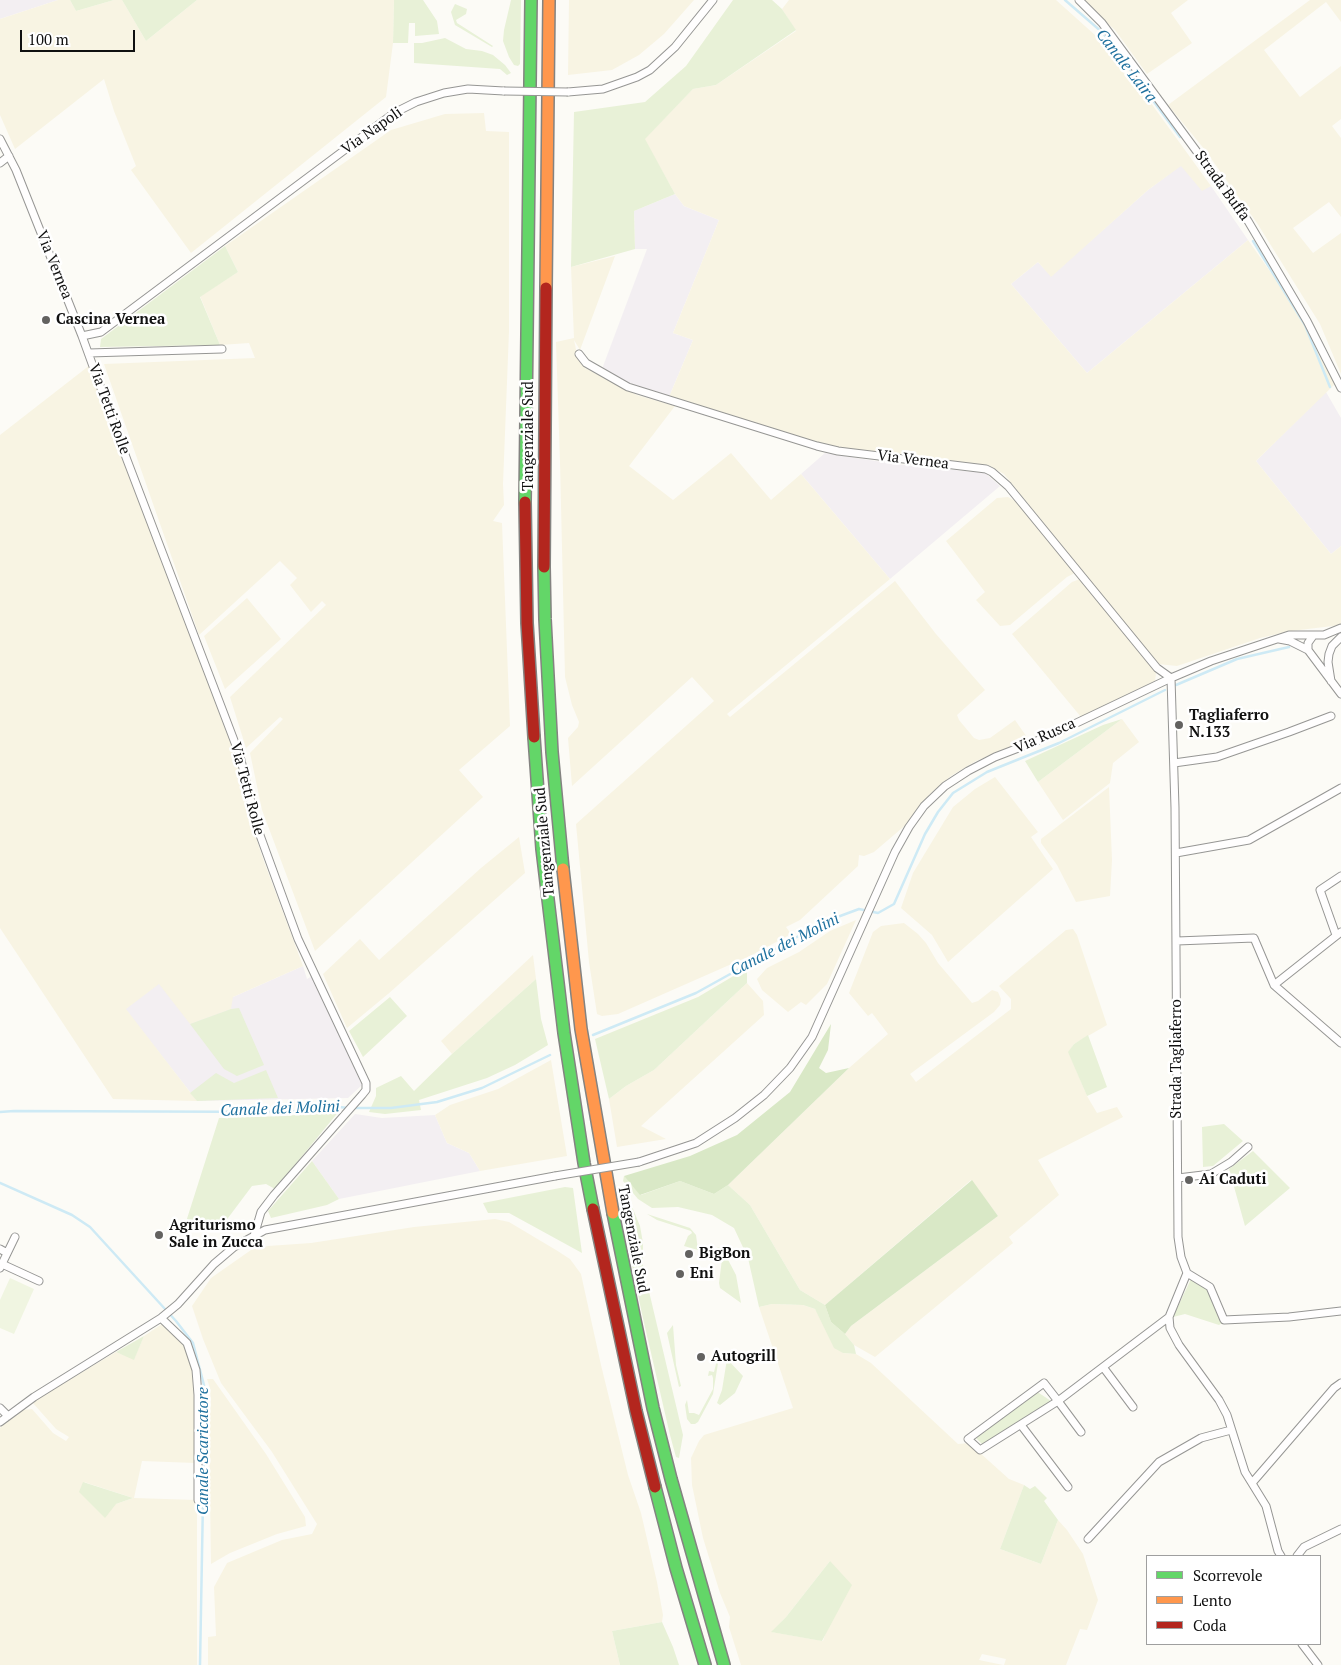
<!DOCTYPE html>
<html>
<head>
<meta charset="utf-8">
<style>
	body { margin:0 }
	#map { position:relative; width:1341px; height:1665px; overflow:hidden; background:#fcfbf6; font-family:"PT Serif",serif }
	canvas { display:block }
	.legend { position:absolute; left:1146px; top:1555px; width:175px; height:90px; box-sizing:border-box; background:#fff; border:1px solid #9f9f9f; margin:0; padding:6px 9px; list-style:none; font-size:15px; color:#101010 }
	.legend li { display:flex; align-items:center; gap:10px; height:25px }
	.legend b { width:25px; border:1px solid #9f9f9f }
	.scale { position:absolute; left:20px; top:30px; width:115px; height:22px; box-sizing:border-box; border:2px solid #101010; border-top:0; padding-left:6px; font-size:15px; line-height:18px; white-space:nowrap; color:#101010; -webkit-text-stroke:4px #fff; paint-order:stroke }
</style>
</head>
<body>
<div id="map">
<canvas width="1341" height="1665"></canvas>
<ul class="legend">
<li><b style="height:6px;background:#63d668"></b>Scorrevole</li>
<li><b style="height:6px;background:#ff974d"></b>Lento</li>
<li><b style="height:6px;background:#b3261e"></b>Coda</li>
</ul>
<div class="scale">100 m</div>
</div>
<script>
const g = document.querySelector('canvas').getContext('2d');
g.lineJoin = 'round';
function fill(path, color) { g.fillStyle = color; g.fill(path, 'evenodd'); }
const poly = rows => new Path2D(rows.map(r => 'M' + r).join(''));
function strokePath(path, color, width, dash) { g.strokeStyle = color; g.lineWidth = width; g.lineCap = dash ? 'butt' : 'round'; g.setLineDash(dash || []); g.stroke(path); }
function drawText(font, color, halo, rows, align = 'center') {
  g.font = font + ' "PT Serif",serif'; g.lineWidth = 5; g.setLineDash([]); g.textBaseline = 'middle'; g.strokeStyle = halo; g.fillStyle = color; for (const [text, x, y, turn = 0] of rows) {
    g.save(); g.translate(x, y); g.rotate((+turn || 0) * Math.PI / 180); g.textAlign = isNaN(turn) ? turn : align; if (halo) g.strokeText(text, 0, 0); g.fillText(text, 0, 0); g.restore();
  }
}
fill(poly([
	[0,0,58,0,0,19],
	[1181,165,1202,190,1211,186,1248,240,1087,373,1011,284,1038,262,1051,276,1148,190],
	[675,194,684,206,719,220,673,333,693,340,669,397,627,382,602,369,647,249,635,249,634,211],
	[1326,392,1341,418,1341,546,1331,554,1256,461],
	[825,453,895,464,985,473,1000,486,890,579,801,474],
	[303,966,307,979,312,976,362,1085,348,1098,197,1101,125,1009,159,983,233,997],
	[355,1114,382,1118,435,1115,447,1143,469,1153,480,1171,339,1199,312,1161]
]), '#f3eff2');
fill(poly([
	[58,0,70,0,76,11,114,0,122,0,146,41,197,0,394,0,393,43,386,97,191,253,131,170,136,166,114,111,104,79,15,149,0,115,0,19],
	[569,0,694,0,664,34,639,55,612,70,568,75],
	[789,0,1056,0,1095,35,1122,71,1140,88,1211,186,1202,191,1181,166,1148,190,1051,277,1038,262,1011,284,1087,373,1248,240,1307,324,1335,384,1256,461,1331,554,1341,546,1341,625,1291,631,1260,638,1177,666,1158,664,1004,474,988,465,836,448,669,397,693,340,673,333,719,220,684,206,675,194,644,139,693,89,716,85,796,31,782,9],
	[1082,0,1188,0,1171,13,1192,43,1147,74,1115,30],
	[1310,0,1341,0,1341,22,1326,2,1264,50,1300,97,1341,66,1341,119,1332,126,1341,138,1341,217,1329,202,1293,228,1313,253,1341,233,1341,374,1320,324,1257,223,1205,150,1168,105],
	[484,113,486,131,509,132,509,331,503,484,504,505,493,521,502,523,510,726,459,770,483,797,315,951,262,810,250,753,283,719,280,717,246,748,230,697,326,605,322,601,311,612,290,585,297,578,280,561,199,635,104,364,255,358,249,343,220,345,200,296,238,272,225,246,391,130,445,114],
	[615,256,580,350,574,340,577,354,585,368,637,395,675,406,629,466,673,500,731,453,771,500,801,474,890,579,727,714,730,717,895,581,936,634,985,690,957,715,959,720,974,738,979,740,990,738,1015,720,1029,740,976,761,951,776,930,794,908,823,874,852,864,856,859,855,858,866,800,920,786,927,791,934,752,955,618,1014,602,1016,597,1014,589,962,576,824,714,701,692,677,572,786,568,738,578,727,579,722,572,705,565,677,560,462,556,342,574,338,571,267],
	[90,365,244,779,252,824,262,856,303,966,233,997,231,1009,190,1024,159,984,126,1009,197,1101,113,1099,0,928,0,435],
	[1008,497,1019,503,1075,573,1067,577,1010,625,1000,626,976,600,985,592,946,541,997,498],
	[1080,579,1156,673,1155,681,1081,717,1012,634,1072,582],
	[247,598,281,639,225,689,204,636],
	[1122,719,1139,742,1113,763,1110,783,1063,820,1038,782],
	[995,777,1038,832,1031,837,1053,869,948,962,932,935,901,908,913,873,953,807,975,789],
	[1109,787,1112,860,1110,896,1076,902,1057,865,1041,843,1041,839],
	[519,837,525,873,388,994,347,1028,323,974,360,939,379,960,481,868],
	[856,920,827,984,806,1005,801,1002,788,1012,762,990,757,979,767,968,799,952,830,931],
	[904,923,918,934,926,943,938,963,972,1003,978,1001,992,990,998,992,1001,999,1000,1005,994,1012,910,1074,916,1082,1011,1009,1011,999,999,986,1066,930,1073,929,1077,935,1107,1025,1074,1044,1069,1052,1087,1096,1097,1113,1117,1107,1123,1117,1038,1160,1059,1195,1009,1237,1013,1243,875,1357,854,1345,845,1334,851,1326,998,1216,971,1180,825,1305,800,1290,750,1205,728,1185,849,1068,888,1034,872,1013,868,1016,849,993,873,932,881,926],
	[533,955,536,979,452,1054,441,1041],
	[747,983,763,1001,764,1015,641,1126,666,1139,617,1147,609,1099,626,1086,654,1070],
	[551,1060,567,1156,480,1171,469,1153,447,1143,435,1115,450,1105,498,1089],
	[495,1219,509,1222,556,1250,570,1259,581,1274,601,1365,628,1475,641,1513,657,1582,663,1615,662,1622,612,1631,620,1665,208,1665,208,1637,216,1636,214,1587,227,1563,282,1540,312,1534,317,1524,272,1452,221,1383,203,1339,192,1306,211,1278,251,1250,268,1246,311,1243,414,1227],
	[772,1304,803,1305,815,1309,843,1353,856,1354,871,1363,958,1444,969,1443,1009,1479,1024,1485,1000,1549,1041,1564,1058,1520,1067,1530,1083,1554,1098,1600,1087,1630,1080,1629,1066,1665,1004,1665,1006,1659,982,1654,979,1660,1003,1665,741,1665,729,1627,730,1617,720,1593,703,1538,692,1485,691,1458,699,1441,704,1435,793,1408,759,1307],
	[830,1561,826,1632,823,1641,772,1632,786,1617],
	[162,1324,186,1345,195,1370,195,1463,142,1461,134,1498,197,1500,197,1665,0,1665,0,1428,10,1418,23,1410,32,1409,53,1433,66,1441,69,1437,56,1429,32,1402,116,1352,134,1359,144,1336],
	[84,1482,133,1498,116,1504],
	[207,1379,213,1379,266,1454,305,1517,306,1526,277,1534,230,1553,211,1564,209,1425,211,1403,210,1388]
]), '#f8f4e3');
fill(poly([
	[70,0,114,0,76,11],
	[122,0,197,0,146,41],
	[394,0,423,0,437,21,439,34,415,36,415,23,409,23,408,43,393,43],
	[511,0,521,0,520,64,518,66,514,65,509,57,503,41,504,30],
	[733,0,772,0,782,9,796,30,716,85,693,89,645,139,675,194,634,211,635,249,571,267,574,112,645,102,686,66],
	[455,4,467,9,466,14,456,20,457,23,493,46,492,47,455,25,451,12],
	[445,38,466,49,482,51,493,55,505,65,511,73,507,75,500,69,414,63,414,43,422,43],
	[225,246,238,272,200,297,220,345,100,347,101,339],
	[1122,719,1038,782,1025,761,1103,725],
	[747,968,747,983,654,1070,626,1086,609,1099,595,1039,698,997],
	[536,979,541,1019,548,1045,515,1065,487,1078,419,1100,421,1110,385,1114,369,1112,376,1096,376,1088,401,1076,414,1091,452,1054],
	[390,997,407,1016,363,1057,349,1031],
	[239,1008,264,1065,237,1076,224,1069,190,1024,231,1009],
	[1088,1035,1107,1087,1087,1096,1068,1052,1074,1044],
	[266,1070,278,1098,197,1101,190,1093,216,1073,234,1083],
	[340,1110,275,1189,266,1184,252,1186,222,1226,211,1232,185,1225,219,1118,286,1116],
	[1224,1124,1243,1141,1213,1166,1203,1167,1202,1127],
	[1253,1151,1290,1188,1245,1226,1229,1169],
	[312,1161,339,1199,327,1205,271,1218,268,1211],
	[624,1176,641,1195,680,1181,714,1194,728,1185,750,1205,800,1290,825,1305,831,1322,845,1334,854,1345,856,1354,843,1353,834,1348,815,1309,803,1305,772,1304,759,1307,748,1258,734,1228,712,1215,678,1207,652,1208,638,1199,623,1181],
	[565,1187,573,1188,582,1253,509,1213,488,1213,483,1203],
	[624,1198,633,1209,640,1226,643,1243,643,1266,683,1435,679,1458,676,1457,670,1435,642,1314,619,1201],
	[647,1214,690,1228,696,1235,698,1250,684,1246,688,1236,692,1233,691,1231,657,1220],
	[717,1247,719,1247,725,1254,736,1275,741,1303,720,1288,719,1283,722,1259],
	[1191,1279,1207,1289,1222,1323,1219,1325,1185,1314,1173,1317],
	[673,1325,676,1365,681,1386,679,1387,667,1333],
	[144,1336,134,1360,116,1352],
	[718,1356,719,1357,713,1394,698,1422,695,1424,691,1424,687,1419,685,1405,687,1400,689,1413,694,1413,699,1415,713,1389,713,1378,712,1375,708,1376,709,1371,714,1372],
	[727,1359,743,1376,735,1393,720,1405,717,1403,722,1390],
	[1036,1391,1051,1401,983,1445,974,1436],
	[83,1482,133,1498,116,1504,105,1518,79,1492],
	[1024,1485,1030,1489,1035,1486,1047,1498,1044,1501,1058,1520,1041,1564,1000,1549],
	[830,1561,852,1585,822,1641,771,1632,786,1617],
	[662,1622,673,1647,679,1665,620,1665,612,1631]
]), '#e8f1d7');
fill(poly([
	[831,1024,828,1050,819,1068,826,1073,849,1068,728,1185,714,1194,680,1181,640,1195,624,1176,690,1156,737,1135,790,1092],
	[972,1180,998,1216,851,1326,845,1334,831,1322,825,1305]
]), '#d9e8c6');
fill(poly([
	[10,1278,34,1289,14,1334,0,1328,0,1300]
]), '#f0f5e1');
strokePath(poly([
	[1065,0,1103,33,1180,137],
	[1253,241,1305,325,1330,387],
	[1176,685,1237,659,1289,647],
	[593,1035,696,993,824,922,859,909,878,913,894,904,925,834,938,812,953,793,987,772,1059,743,1165,690],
	[354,1108,391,1108,437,1102,482,1088,550,1055],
	[0,1112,14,1111,289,1112,331,1106,348,1108],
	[0,1183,72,1215,90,1227,176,1321,193,1343,205,1389,200,1665]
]), '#ceeaf5', 2.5);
const street = poly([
	[1079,0,1102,23,1248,221,1307,321,1341,388],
	[568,92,603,89,637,77,650,70,675,47,713,0],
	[0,139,16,170,82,336,127,460,240,756,257,827,284,901,298,939,366,1083,366,1090,362,1095,274,1195,261,1212,254,1236],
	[0,163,9,156],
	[82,336,101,332,394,113,416,102,444,93,468,89,504,91],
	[89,353,222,349],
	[579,354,586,363,628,387,817,446,838,451,986,469,992,472,1008,486,1157,668,1171,678],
	[1313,636,1308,643,1308,650,1341,694],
	[1279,639,1290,641,1308,650],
	[1171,678,1175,808,1178,1237,1181,1257,1187,1273,1169,1317,1170,1328,1179,1345,1219,1400,1227,1415,1245,1472,1266,1506,1278,1551,1281,1556],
	[1331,681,1328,662,1329,654,1332,646,1341,637],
	[1174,763,1217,757,1289,732,1331,716],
	[1176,853,1249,840,1341,788],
	[1336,935,1320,890,1341,876],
	[1177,941,1254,938,1274,985,1341,1043],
	[1274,985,1341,932],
	[639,1162,696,1143,735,1118,764,1095,790,1068,812,1037,895,852,909,827,924,806,945,786,968,771,995,757,1047,737,1171,678,1211,661,1289,635,1324,635,1341,628],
	[1178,1178,1211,1174,1231,1162,1248,1147],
	[0,1249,7,1253],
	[2,1264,39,1281],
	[0,1268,15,1237],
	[1187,1273,1210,1287,1224,1320,1289,1317,1341,1311],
	[161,1318,187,1343,196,1370,198,1395,198,1500],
	[1103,1367,1133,1407],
	[1044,1383,1058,1401,980,1450,968,1439,1044,1383],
	[0,1408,8,1416],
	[0,1422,34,1397,161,1318,178,1304,214,1264,234,1247,265,1230,555,1176],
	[1021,1425,1068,1487],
	[1081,1432,1058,1401,1169,1317],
	[1252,1483,1334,1388,1341,1383],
	[1088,1539,1159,1462,1201,1438,1231,1430],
	[1297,1556,1304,1547,1341,1529],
	[1302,1644,1318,1665]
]);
const fast = poly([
	[525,502,531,0],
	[544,567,545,619,552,752,563,869],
	[534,737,542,849,564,1033,584,1163,593,1209],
	[613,1213,653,1408,671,1479,724,1665],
	[655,1487,676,1568,705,1665]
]);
const slow = poly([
	[546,288,549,0],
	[563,869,581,1029,613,1213]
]);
const jam = poly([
	[525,502,527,623,534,737],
	[544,567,546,288],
	[593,1209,636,1411,655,1487]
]);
strokePath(street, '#969694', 9);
strokePath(fast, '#848381', 14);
strokePath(slow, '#848381', 14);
strokePath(jam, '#848381', 14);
strokePath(street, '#fffefe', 7);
strokePath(fast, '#63d668', 11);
strokePath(slow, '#ff974d', 11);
strokePath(jam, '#b3261e', 11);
const streetBridge = poly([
	[504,91,568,92],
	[555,1176,639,1162]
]);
strokePath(streetBridge, '#969694', 9, []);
strokePath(streetBridge, '#fffefe', 7);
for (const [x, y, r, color] of [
	[46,320,5,"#636260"],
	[1179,725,5,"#636260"],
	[1189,1180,5,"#636260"],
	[159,1235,5,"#636260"],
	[689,1254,5,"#636260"],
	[680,1274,5,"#636260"],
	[701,1357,5,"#636260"]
]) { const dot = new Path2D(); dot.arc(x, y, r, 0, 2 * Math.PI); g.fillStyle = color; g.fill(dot); strokePath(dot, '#fff', 2); }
drawText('15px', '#101010', '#fff', [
	["Via Napoli",372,131,-35],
	["Strada Buffa",1222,186,54],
	["Via Vernea",54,265,68],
	["Via Tetti Rolle",109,409,70],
	["Tangenziale Sud",529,436,-90],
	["Via Vernea",913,460,7],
	["Via Rusca",1045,736,-24],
	["Via Tetti Rolle",247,789,75],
	["Tangenziale Sud",545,842,-95],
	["Strada Tagliaferro",1177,1059,-90],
	["Tangenziale Sud",633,1239,79]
]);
drawText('bold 15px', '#101010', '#fff', [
	["Cascina Vernea",56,320],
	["Tagliaferro",1189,716],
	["N.133",1189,733],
	["Ai Caduti",1199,1180],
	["Agriturismo",169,1226],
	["Sale in Zucca",169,1243],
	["BigBon",699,1254],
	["Eni",690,1274],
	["Autogrill",711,1357]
], 'left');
drawText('italic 16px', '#1e709e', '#fff', [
	["Canale Laira",1126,66,52],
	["Canale dei Molini",785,945,-27],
	["Canale dei Molini",280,1109,-2],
	["Canale Scaricatore",203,1451,-90]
]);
</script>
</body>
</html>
